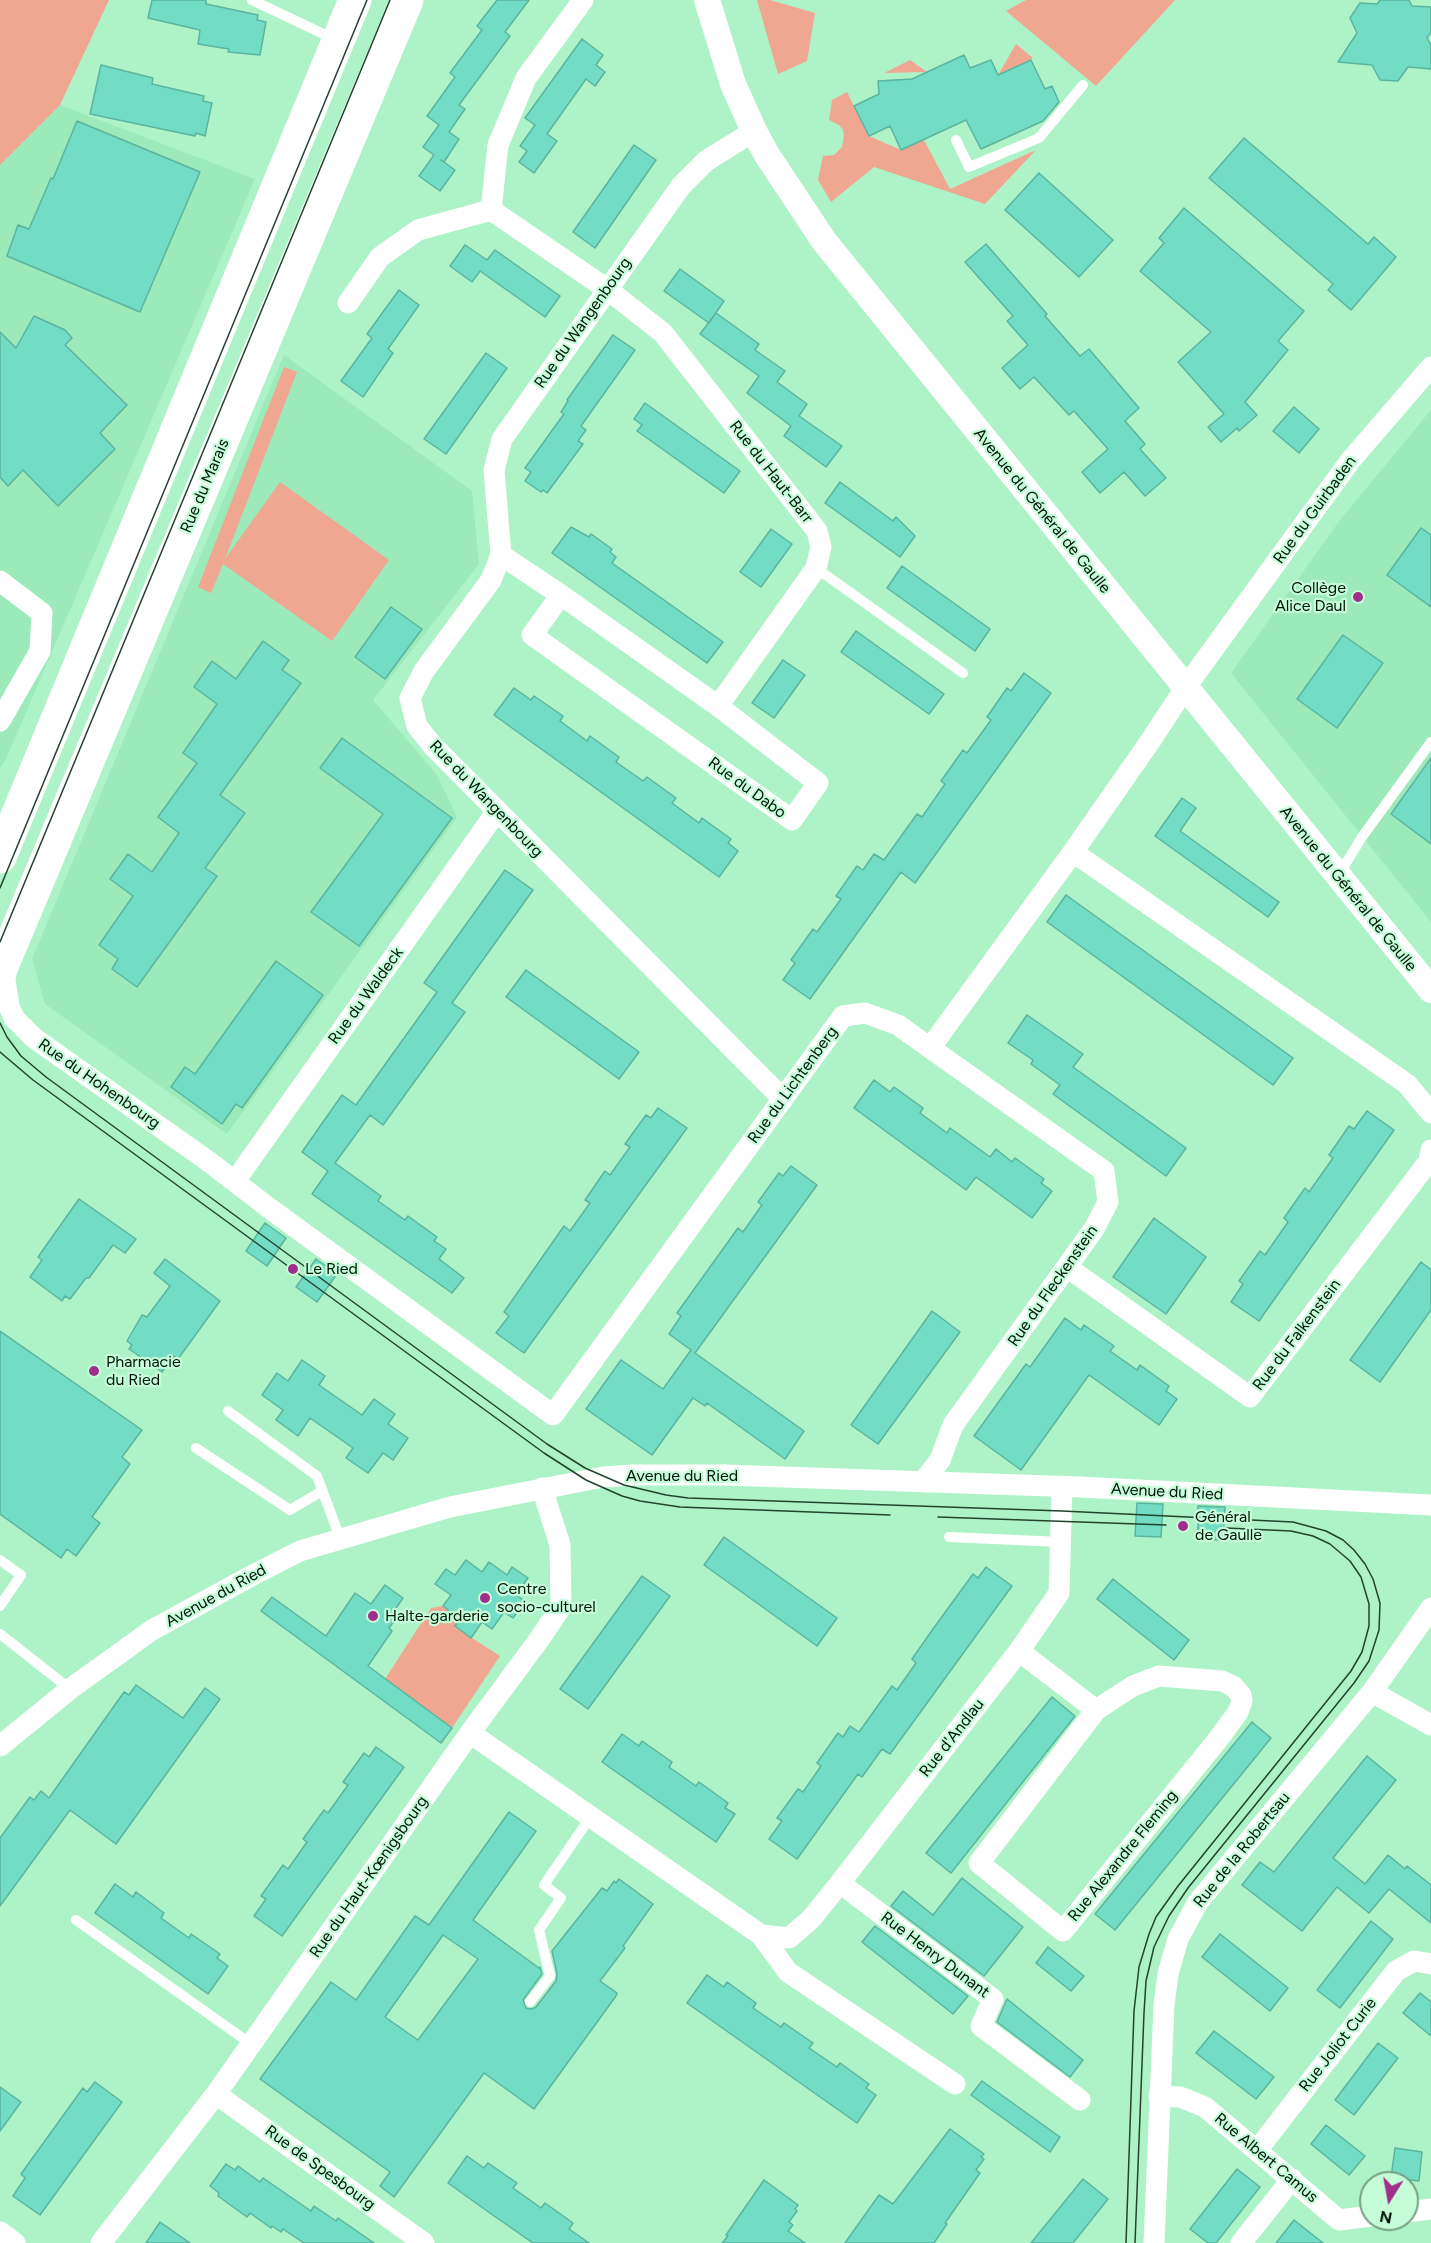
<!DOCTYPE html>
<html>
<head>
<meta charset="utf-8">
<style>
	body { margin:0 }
	#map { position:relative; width:1431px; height:2243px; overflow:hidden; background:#adf3c7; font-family:Figtree,sans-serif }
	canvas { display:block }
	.north { position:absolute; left:1359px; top:2171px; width:60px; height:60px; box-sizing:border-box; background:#c5fdd9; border:2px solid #76a085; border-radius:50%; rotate:191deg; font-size:16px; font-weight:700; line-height:24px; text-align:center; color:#001406 }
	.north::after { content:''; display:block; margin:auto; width:21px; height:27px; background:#a02e8a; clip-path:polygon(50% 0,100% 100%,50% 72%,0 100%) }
</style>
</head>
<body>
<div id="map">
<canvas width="1431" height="2243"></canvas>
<div class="north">N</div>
</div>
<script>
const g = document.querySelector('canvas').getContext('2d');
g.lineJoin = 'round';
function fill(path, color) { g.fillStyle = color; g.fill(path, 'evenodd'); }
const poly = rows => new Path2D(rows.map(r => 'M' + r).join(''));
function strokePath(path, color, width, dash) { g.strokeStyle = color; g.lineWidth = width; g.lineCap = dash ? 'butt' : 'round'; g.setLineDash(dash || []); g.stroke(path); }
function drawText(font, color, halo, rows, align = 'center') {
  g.font = font + ' Figtree,sans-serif'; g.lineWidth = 4.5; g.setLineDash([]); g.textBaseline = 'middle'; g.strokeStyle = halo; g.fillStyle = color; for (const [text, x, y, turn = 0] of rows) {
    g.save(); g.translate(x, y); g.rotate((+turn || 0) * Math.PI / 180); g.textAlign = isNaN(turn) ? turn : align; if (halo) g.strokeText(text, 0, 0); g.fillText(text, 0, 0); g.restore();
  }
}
fill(poly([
	[60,105,255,179,6,759,0,768,0,165],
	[284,355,472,491,479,564,373,700,437,775,457,817,227,1134,45,1004,32,959],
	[1431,410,1431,922,1231,673,1340,520]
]), '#9ce9b9');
fill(poly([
	[0,0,109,0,60,105,0,165],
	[757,0,770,0,815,13,807,61,778,74],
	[1026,0,1175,0,1096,86,1006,11],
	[1016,44,1033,58,998,75],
	[910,60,927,72,884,73],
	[847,92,869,136,901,150,924,140,950,189,1036,150,985,204,874,167,831,202,818,180,823,156,834,155,842,147,844,136,843,130,839,125,829,120,832,100],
	[284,367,297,372,225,559,280,482,389,560,332,641,223,564,211,593,198,587],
	[443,1606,460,1619,455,1627,500,1656,452,1728,385,1679,431,1608]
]), '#f0a792');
const building = poly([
	[152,0,206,0,206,4,258,15,257,20,266,22,260,55,228,52,229,49,198,44,200,30,148,18,152,0],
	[497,0,529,0,505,32,510,36,459,105,465,109,449,132,459,139,444,162,441,160,455,170,440,191,419,176,434,155,423,147,439,125,427,116,455,77,450,73,482,30,477,26,497,0],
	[1380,0,1409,0,1412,6,1431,7,1431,32,1427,38,1431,45,1431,69,1408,67,1398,81,1380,80,1372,65,1338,62,1357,33,1350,18,1360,3,1377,4,1380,0],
	[582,39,603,55,596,65,605,72,595,86,586,79,547,134,557,141,534,173,519,162,527,151,520,146,535,125,525,118,582,39],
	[964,55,970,68,991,60,998,75,1031,60,1045,89,1052,86,1059,102,1043,121,981,149,966,120,901,150,890,126,869,136,854,106,879,94,878,81,912,79,964,55],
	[101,65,153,78,152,84,204,96,203,101,212,103,205,136,196,133,195,136,90,114,101,65],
	[77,121,200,172,140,312,7,256,18,225,29,229,51,178,53,179,77,121],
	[1244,138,1368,244,1374,237,1396,257,1351,310,1328,290,1333,284,1209,178,1244,138],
	[634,145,656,160,595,248,573,232,634,145],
	[1039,173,1113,240,1079,277,1005,210,1039,173],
	[1184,208,1304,311,1278,341,1288,350,1245,402,1257,415,1239,431,1237,428,1221,442,1208,427,1224,414,1178,362,1211,332,1140,271,1164,243,1159,238,1184,208],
	[986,244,1047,314,1045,316,1080,356,1089,349,1139,408,1125,421,1145,444,1140,449,1166,478,1145,496,1124,472,1100,493,1082,472,1108,449,1074,411,1069,415,1034,377,1020,389,1002,368,1028,345,1007,321,1013,316,965,262,986,244],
	[465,245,487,260,495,250,560,296,545,317,480,271,472,282,450,266,465,245],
	[680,269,724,301,709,323,664,291,680,269],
	[399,290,419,305,388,349,393,353,363,397,341,381,372,338,367,334,399,290],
	[716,313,759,344,755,350,785,371,777,382,807,404,799,416,842,446,826,467,784,436,791,426,747,393,759,376,700,334,716,313],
	[34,316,65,330,72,338,65,345,127,405,100,433,115,449,58,506,23,470,8,486,0,477,0,332,16,348,34,316],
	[613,335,635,350,581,426,586,430,578,441,583,444,547,493,543,490,541,492,525,481,531,472,525,468,564,414,561,412,568,401,567,400,613,335],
	[486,353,507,368,446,454,424,439,486,353],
	[645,403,740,471,724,493,637,431,642,425,634,419,645,403],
	[1294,407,1319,429,1299,453,1273,431,1294,407],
	[840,482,893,521,896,517,915,536,900,557,825,503,840,482],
	[571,527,589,537,591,534,612,549,610,552,616,557,612,563,723,642,707,663,552,553,571,527],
	[1421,528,1431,535,1431,607,1387,575,1421,528],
	[771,529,792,544,761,587,740,572,771,529],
	[902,566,990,629,975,651,887,588,902,566],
	[391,607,422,629,385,679,355,657,391,607],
	[856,631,944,694,929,714,841,652,856,631],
	[1343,635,1383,663,1337,728,1297,699,1343,635],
	[263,641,289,660,282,670,301,683,220,795,245,813,205,868,217,876,137,987,112,969,118,959,99,945,133,896,110,879,128,854,152,872,179,833,158,817,197,763,183,753,217,704,194,687,212,661,236,679,263,641],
	[783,660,805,675,774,718,752,703,783,660],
	[1024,673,1051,693,915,883,901,872,810,999,783,980,795,963,791,960,813,929,817,932,841,899,836,896,857,866,863,870,874,854,884,860,917,814,922,817,945,784,941,781,963,750,967,753,991,720,987,717,1007,688,1011,691,1024,673],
	[514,688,531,700,534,696,563,716,560,721,587,741,590,736,619,757,616,762,643,781,647,777,676,798,672,803,699,823,702,818,731,839,728,843,738,851,719,877,494,715,514,688],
	[342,738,452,818,359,946,311,912,383,814,320,768,342,738],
	[1431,758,1431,844,1391,814,1431,758],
	[1182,798,1196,808,1180,831,1279,902,1268,917,1155,836,1182,798],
	[505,870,533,890,452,1003,465,1012,383,1125,370,1115,335,1163,381,1196,378,1201,405,1220,408,1216,437,1237,434,1241,446,1249,439,1259,464,1278,452,1293,312,1194,328,1171,302,1152,342,1095,356,1105,437,992,424,983,505,870],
	[1066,895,1293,1058,1273,1085,1047,922,1066,895],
	[276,961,323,995,242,1108,236,1104,222,1124,171,1087,185,1067,195,1074,276,961],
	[526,970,639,1052,619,1079,506,997,526,970],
	[1027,1015,1083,1054,1073,1067,1186,1148,1166,1176,1053,1094,1060,1085,1031,1064,1033,1060,1008,1043,1027,1015],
	[874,1080,890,1092,894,1087,923,1108,920,1113,947,1133,950,1128,990,1157,996,1149,1012,1162,1015,1158,1044,1179,1041,1183,1052,1191,1032,1218,976,1177,966,1190,854,1108,874,1080],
	[658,1108,687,1128,524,1353,496,1333,509,1316,504,1312,564,1226,570,1231,590,1203,585,1200,605,1171,610,1175,630,1147,625,1144,646,1115,651,1118,658,1108],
	[1367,1111,1394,1130,1259,1321,1231,1302,1243,1284,1239,1281,1260,1251,1265,1255,1288,1222,1284,1218,1305,1188,1309,1192,1333,1158,1329,1155,1349,1126,1354,1129,1367,1111],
	[791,1166,817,1185,695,1353,804,1431,785,1459,707,1403,705,1406,693,1398,652,1455,586,1409,621,1360,663,1389,691,1350,669,1334,681,1316,677,1313,738,1228,743,1232,762,1205,758,1202,779,1173,783,1176,791,1166],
	[79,1199,136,1239,125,1253,113,1245,89,1278,86,1278,70,1299,65,1296,62,1301,30,1277,42,1260,38,1257,79,1199],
	[1154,1218,1206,1257,1166,1314,1113,1277,1154,1218],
	[265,1223,286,1238,267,1266,246,1251,265,1223],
	[165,1259,220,1301,178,1359,174,1356,162,1372,129,1349,132,1345,127,1341,142,1315,147,1317,170,1286,154,1273,165,1259],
	[316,1259,337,1274,317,1302,296,1287,316,1259],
	[1421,1262,1431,1270,1431,1310,1380,1382,1350,1360,1421,1262],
	[932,1311,960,1332,878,1444,851,1425,932,1311],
	[1065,1318,1081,1330,1084,1325,1114,1346,1110,1351,1137,1370,1140,1365,1169,1386,1166,1391,1177,1399,1159,1425,1089,1375,1021,1470,974,1436,1026,1364,1030,1367,1065,1318],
	[0,1331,142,1430,122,1457,130,1464,92,1517,100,1523,76,1556,67,1549,61,1558,0,1514,0,1331],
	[302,1360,325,1376,319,1385,362,1415,374,1399,395,1414,388,1424,408,1438,393,1460,383,1453,368,1473,346,1458,353,1448,310,1418,298,1436,276,1420,283,1410,262,1395,277,1373,288,1381,302,1360],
	[1137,1503,1163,1504,1161,1537,1135,1536,1137,1503],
	[1198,1506,1225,1507,1223,1540,1198,1539,1198,1506],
	[724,1537,837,1618,817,1646,704,1565,724,1537],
	[466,1560,482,1572,489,1562,507,1575,512,1567,528,1578,516,1595,525,1601,513,1618,504,1612,492,1629,482,1622,471,1638,455,1626,460,1619,443,1606,451,1595,435,1584,446,1569,455,1575,466,1560],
	[986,1567,1012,1586,890,1754,882,1749,862,1777,858,1774,797,1859,769,1839,782,1821,777,1818,798,1789,803,1792,821,1766,817,1763,838,1733,843,1737,850,1726,859,1732,892,1686,897,1690,916,1663,912,1659,933,1629,973,1574,978,1578,986,1567],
	[642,1576,670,1596,588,1709,560,1689,642,1576],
	[1113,1579,1189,1640,1174,1660,1097,1599,1113,1579],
	[385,1585,403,1598,392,1614,397,1617,389,1628,392,1631,368,1666,452,1728,441,1743,261,1611,272,1597,326,1636,355,1593,371,1604,385,1585],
	[136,1685,183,1718,205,1688,220,1699,116,1844,70,1810,0,1906,0,1838,30,1797,34,1800,41,1791,49,1798,124,1692,129,1695,136,1685],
	[1052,1697,1075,1716,951,1873,926,1853,1052,1697],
	[1252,1722,1271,1738,1115,1930,1095,1914,1252,1722],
	[622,1734,639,1746,642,1741,672,1762,669,1767,696,1786,699,1782,728,1803,725,1808,735,1814,716,1842,602,1762,622,1734],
	[376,1747,404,1767,282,1936,254,1916,266,1899,261,1896,283,1865,288,1869,307,1842,303,1839,324,1810,328,1813,348,1785,343,1782,364,1753,369,1757,376,1747],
	[1367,1756,1396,1780,1333,1858,1365,1884,1388,1855,1405,1869,1407,1866,1431,1885,1431,1923,1389,1889,1369,1913,1337,1887,1302,1931,1242,1885,1260,1862,1274,1872,1367,1756],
	[509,1812,536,1831,473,1920,539,1968,540,1967,542,1974,523,2000,526,2008,532,2009,536,2007,556,1981,557,1974,552,1951,602,1888,607,1891,614,1881,616,1883,619,1879,653,1904,623,1946,625,1948,600,1981,617,1993,616,1996,534,2109,484,2073,394,2197,380,2186,390,2172,260,2079,331,1982,356,2000,415,1916,429,1925,509,1812],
	[443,1935,478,1959,418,2040,385,2017,443,1935],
	[962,1878,1023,1927,984,1976,891,1906,903,1891,933,1915,962,1878],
	[115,1884,133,1897,136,1892,164,1913,161,1918,189,1938,191,1934,220,1954,217,1958,228,1966,208,1994,95,1913,115,1884],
	[1371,1921,1393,1939,1340,2008,1317,1990,1371,1921],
	[875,1926,968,1996,953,2014,862,1942,875,1926],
	[1220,1934,1288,1988,1270,2011,1202,1957,1220,1934],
	[1048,1947,1084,1976,1071,1991,1036,1963,1048,1947],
	[707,1975,724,1987,727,1982,756,2003,753,2008,781,2027,784,2023,813,2043,809,2048,837,2067,840,2063,869,2084,866,2088,876,2095,857,2123,687,2003,707,1975],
	[1420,1993,1431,2002,1431,2036,1403,2013,1420,1993],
	[1007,1999,1083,2060,1070,2077,997,2022,1007,1999],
	[1214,2031,1274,2077,1256,2099,1196,2053,1214,2031],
	[1378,2043,1398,2058,1354,2115,1335,2100,1378,2043],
	[982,2081,1060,2137,1050,2152,971,2095,982,2081],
	[95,2082,122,2102,40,2215,13,2196,25,2178,21,2174,83,2088,87,2092,95,2082],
	[0,2087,21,2102,0,2131,0,2087],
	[1326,2125,1365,2156,1349,2175,1311,2144,1326,2125],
	[950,2129,984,2154,981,2157,984,2159,976,2170,980,2173,945,2223,947,2224,934,2243,845,2243,879,2195,893,2204,950,2129],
	[1395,2148,1422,2152,1419,2181,1391,2178,1395,2148],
	[467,2156,484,2168,488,2163,517,2183,513,2188,541,2208,545,2203,573,2223,569,2229,589,2243,533,2243,487,2211,448,2183,467,2156],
	[226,2164,235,2170,238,2166,260,2182,263,2178,311,2211,314,2206,336,2221,338,2218,374,2243,304,2243,283,2229,281,2232,272,2226,271,2228,250,2213,247,2217,218,2196,219,2193,210,2186,226,2164],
	[1237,2169,1260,2187,1216,2243,1208,2243,1190,2229,1237,2169],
	[1083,2179,1108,2199,1073,2243,1031,2243,1083,2179],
	[764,2180,798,2205,795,2209,797,2211,789,2222,793,2225,788,2231,805,2243,722,2243,728,2236,726,2235,764,2180],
	[1294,2220,1323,2243,1276,2243,1294,2220],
	[160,2222,190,2243,146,2243,160,2222]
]);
fill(building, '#72ddc4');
strokePath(building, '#5bb49f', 1.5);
strokePath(poly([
	[252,0,336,40],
	[956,140,969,167,1039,138,1083,85],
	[816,568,963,673],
	[1338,876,1362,837,1431,742],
	[228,1411,317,1476,340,1538],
	[196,1448,290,1510,322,1491],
	[949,1537,1061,1542],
	[0,1560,21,1575,0,1606],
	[0,1634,70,1689],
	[76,1920,251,2044],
	[530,2002,550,1976,539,1930,561,1898,544,1885,591,1816]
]), '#fff', 10);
strokePath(poly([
	[754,131,706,161,681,186,502,439,494,470,501,555,491,580,424,671,410,698,417,726,433,746,783,1099],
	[491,210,607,289,663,333,817,531,821,547,816,568,718,706],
	[348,303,380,257,418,230,491,210,498,145,526,78,583,0],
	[501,555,561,595,718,706,818,783,792,820,532,635,561,595],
	[0,581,42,613,40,651,0,721],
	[1073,852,1407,1084,1431,1113],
	[6,960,5,980,9,1006,14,1018,34,1038,208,1161,269,1208,553,1415,843,1016,865,1013,898,1025,930,1048,1073,852,1151,740,1185,688,1350,461,1431,367],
	[235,1181,497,811],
	[1067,1267,1250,1397,1429,1161,1431,1150],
	[923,1482,940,1460,953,1425,1094,1229,1108,1202,1104,1171,930,1048],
	[1019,1651,1096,1710,1133,1686,1159,1676,1222,1681,1233,1686,1241,1695,1242,1701,1238,1712,1219,1738,1063,1931,979,1863,1096,1710],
	[1372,1692,1431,1725],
	[470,1733,761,1935,789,1938,811,1919,840,1883,1019,1651,1059,1593,1062,1487],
	[0,1746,70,1689,152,1630,253,1575,300,1551,450,1507,603,1477,633,1475,724,1475,1080,1487,1431,1505],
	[840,1883,993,1999,981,2026,1080,2100],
	[761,1935,788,1972,955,2084],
	[216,2094,424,2243],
	[1159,2096,1180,2097,1205,2107,1339,2220,1371,2216],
	[1258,2149,1396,1971,1414,1961,1431,1964],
	[1407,2212,1431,2209],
	[0,2232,15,2243],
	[101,2243,216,2094,470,1733,538,1641,561,1607,560,1545,542,1488],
	[1154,2243,1164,2005,1168,1974,1178,1939,1198,1902,1372,1692,1431,1608],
	[1241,2243,1292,2179]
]), '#fff', 21);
strokePath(poly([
	[707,0,733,84,754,131,767,155,824,241,1431,990]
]), '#fff', 26);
strokePath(poly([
	[0,857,355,0],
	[0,971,407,0]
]), '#fff', 33);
strokePath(poly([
	[0,888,367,0],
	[0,942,390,0],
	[0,1023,7,1037,21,1056,46,1077,547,1444,585,1468,624,1485,666,1495,688,1498,1062,1511,1293,1522,1326,1531,1343,1540,1354,1550,1365,1564,1373,1579,1380,1603,1379,1630,1369,1661,1354,1683,1188,1888,1169,1916,1154,1947,1146,1981,1144,2013,1135,2243],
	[0,1052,33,1080,544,1453,586,1480,622,1496,640,1501,680,1507,890,1515],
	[938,1517,1166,1525],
	[1126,2243,1134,2011,1139,1967,1149,1934,1156,1917,1178,1886,1351,1671,1362,1652,1369,1626,1369,1604,1361,1577,1350,1561,1330,1544,1313,1536,1291,1531,1226,1528]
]), '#24432e', 1.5);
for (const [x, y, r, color] of [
	[1358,597,6,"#a02e8a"],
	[293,1269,6,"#a02e8a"],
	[94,1371,6,"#a02e8a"],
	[1183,1526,6,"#a02e8a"],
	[485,1598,6,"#a02e8a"],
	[373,1616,6,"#a02e8a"]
]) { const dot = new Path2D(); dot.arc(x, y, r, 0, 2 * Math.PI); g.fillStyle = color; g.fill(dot); strokePath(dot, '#c5fdd9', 2); }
drawText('16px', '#001406', '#c5fdd9', [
	["Rue du Wangenbourg",583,323,-55],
	["Rue du Haut-Barr",771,472,52],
	["Rue du Marais",205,486,-67],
	["Rue du Guirbaden",1315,510,-54],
	["Avenue du Général de Gaulle",1042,511,51],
	["Rue du Dabo",747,788,36],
	["Rue du Wangenbourg",486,799,46],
	["Avenue du Général de Gaulle",1348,889,51],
	["Rue du Waldeck",366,996,-54],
	["Rue du Hohenbourg",99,1084,35],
	["Rue du Lichtenberg",793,1085,-54],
	["Rue du Fleckenstein",1053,1286,-55],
	["Rue du Falkenstein",1297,1335,-53],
	["Avenue du Ried",682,1476],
	["Avenue du Ried",1167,1492,3],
	["Avenue du Ried",216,1596,-29],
	["Rue d'Andlau",952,1738,-52],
	["Rue de la Robertsau",1242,1850,-51],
	["Rue Alexandre Fleming",1123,1856,-51],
	["Rue du Haut-Kœnigsbourg",369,1877,-55],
	["Rue Henry Dunant",935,1955,37],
	["Rue Joliot Curie",1338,2045,-52],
	["Rue Albert Camus",1266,2158,40],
	["Rue de Spesbourg",320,2168,36]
]);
drawText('16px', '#001406', '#c5fdd9', [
	["Collège",1346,588,"right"],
	["Alice Daul",1346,606,"right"],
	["Le Ried",305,1269],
	["Pharmacie",106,1362],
	["du Ried",106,1380],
	["Général",1195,1517],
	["de Gaulle",1195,1535],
	["Centre",497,1589],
	["socio-culturel",497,1607],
	["Halte-garderie",385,1616]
], 'left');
</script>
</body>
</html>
